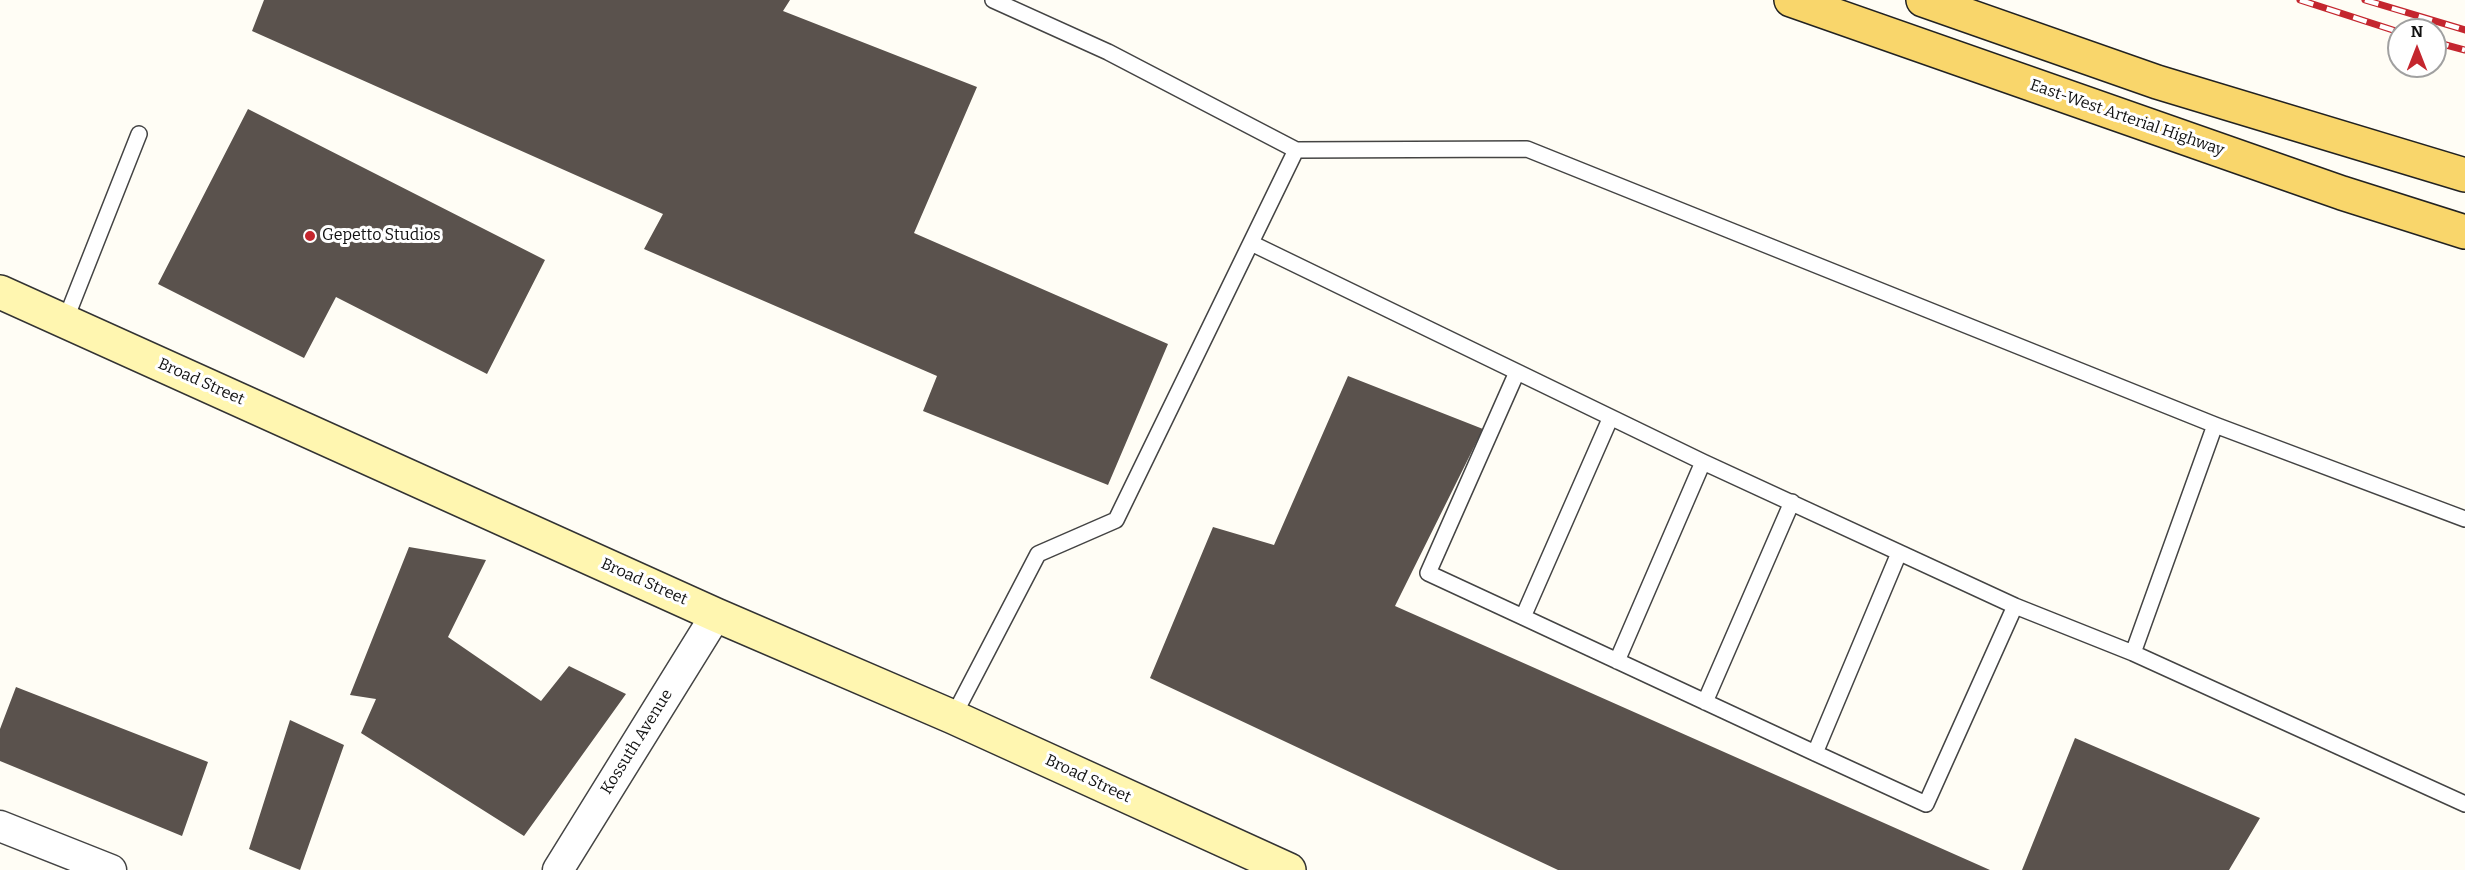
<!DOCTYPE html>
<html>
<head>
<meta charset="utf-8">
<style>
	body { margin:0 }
	#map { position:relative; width:2465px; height:870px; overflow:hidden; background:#fffdf5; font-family:Bitter,serif }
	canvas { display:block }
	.north { position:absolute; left:2387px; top:18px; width:60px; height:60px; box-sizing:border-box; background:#fff; border:2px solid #a0a0a0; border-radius:50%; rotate:0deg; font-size:16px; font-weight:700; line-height:24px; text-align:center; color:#111 }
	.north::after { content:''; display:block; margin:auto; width:21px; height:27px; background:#c4262e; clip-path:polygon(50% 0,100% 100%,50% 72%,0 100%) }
</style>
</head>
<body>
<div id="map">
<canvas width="2465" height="870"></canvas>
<div class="north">N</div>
</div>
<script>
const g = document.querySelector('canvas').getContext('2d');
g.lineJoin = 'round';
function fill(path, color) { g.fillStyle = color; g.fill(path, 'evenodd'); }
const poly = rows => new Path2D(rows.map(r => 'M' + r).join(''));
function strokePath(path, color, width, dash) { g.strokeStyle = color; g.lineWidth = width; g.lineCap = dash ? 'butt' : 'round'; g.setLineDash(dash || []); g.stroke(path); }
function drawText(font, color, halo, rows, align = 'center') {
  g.font = font + ' Bitter,serif'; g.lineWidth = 6; g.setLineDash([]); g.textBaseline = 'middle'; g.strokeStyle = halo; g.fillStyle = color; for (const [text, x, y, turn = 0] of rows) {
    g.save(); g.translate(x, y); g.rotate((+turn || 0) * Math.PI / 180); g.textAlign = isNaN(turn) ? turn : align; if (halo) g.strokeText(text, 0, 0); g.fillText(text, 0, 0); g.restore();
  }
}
fill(poly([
	[264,0,790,0,783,11,977,87,914,233,1168,344,1108,485,923,411,937,376,644,249,663,214,252,31],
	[248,109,545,260,487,374,336,297,304,358,158,284],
	[1348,376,1483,429,1395,606,1990,870,1558,870,1150,678,1213,527,1274,545],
	[409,547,486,560,448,637,541,701,569,666,626,694,524,836,361,733,376,699,350,695],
	[16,687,208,762,182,836,0,761,0,729],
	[290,720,344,745,300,870,249,849],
	[2075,738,2260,818,2229,870,2022,870]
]), '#5a524d');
const lane = poly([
	[993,0,1108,52,1296,150],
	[1251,243,1703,462,2015,606,2133,653,2465,804],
	[65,321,139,134],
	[1517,372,1428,573,1523,617],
	[1610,419,1523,617,1815,753,1926,804,2015,606],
	[2133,653,2215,425],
	[1617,661,1703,462],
	[1705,702,1792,502],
	[953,717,1038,554,1116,520,1296,150,1527,149,2215,425,2465,519],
	[1815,753,1899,553]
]);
const street = poly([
	[0,826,111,870],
	[558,870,716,615]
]);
const secondary = poly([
	[0,292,716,615,953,717,1289,870]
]);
const primary = poly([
	[1791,0,2342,193,2465,232],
	[1923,0,2157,82,2465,175]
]);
strokePath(lane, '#444', 18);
strokePath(street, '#444', 33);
strokePath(secondary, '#333', 36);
strokePath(primary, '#222', 36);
strokePath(lane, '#fff', 15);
strokePath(street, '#fff', 30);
strokePath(secondary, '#fff6b0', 33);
strokePath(primary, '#f9d66b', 33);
const rail = poly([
	[2300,0,2399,32],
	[2365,0,2465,30],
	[2435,42,2465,50]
]);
strokePath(rail, '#c4262e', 7);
strokePath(rail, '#fff', 4.5, [14]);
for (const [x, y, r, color] of [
	[310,236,6,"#c4262e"]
]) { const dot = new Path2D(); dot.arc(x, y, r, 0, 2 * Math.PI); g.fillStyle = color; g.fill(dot); strokePath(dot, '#fff', 2); }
drawText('16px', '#111', '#fff', [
	["East-West Arterial Highway",2127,118,19],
	["Broad Street",201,382,24],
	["Broad Street",644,582,24],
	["Kossuth Avenue",637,742,-58],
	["Broad Street",1088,779,25]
]);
drawText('16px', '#111', '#fff', [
	["Gepetto Studios",322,236]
], 'left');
</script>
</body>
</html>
